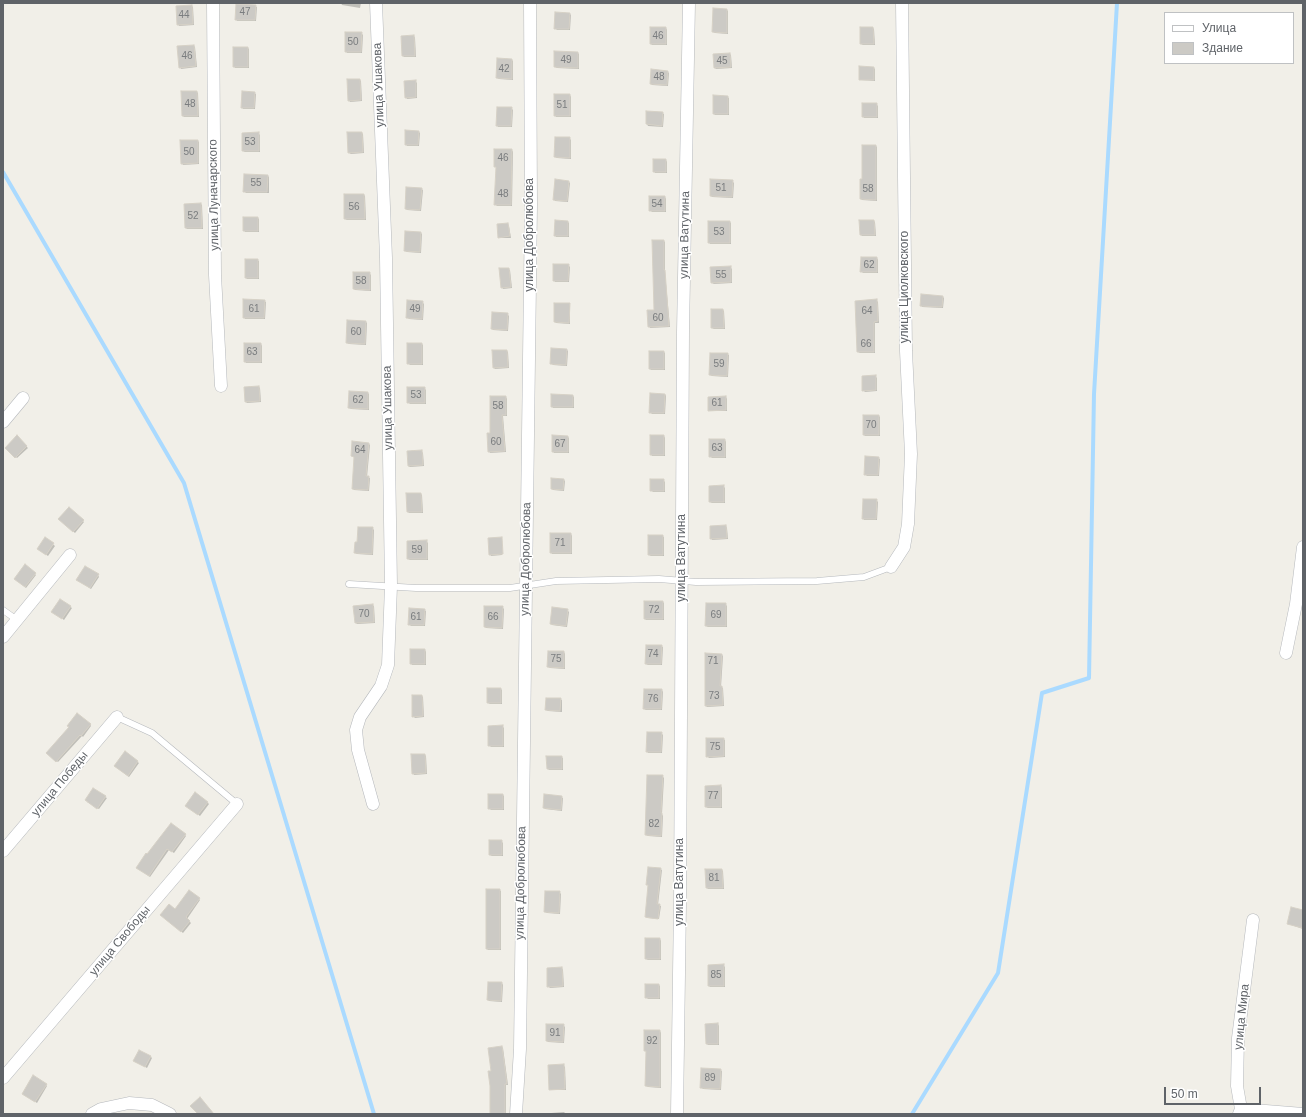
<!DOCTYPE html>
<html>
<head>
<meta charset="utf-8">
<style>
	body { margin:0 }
	#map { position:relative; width:1306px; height:1117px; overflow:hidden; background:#f1efe8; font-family:Arial,sans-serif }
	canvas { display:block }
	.frame { position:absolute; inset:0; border:4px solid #5f6368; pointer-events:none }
	.legend { position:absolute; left:1164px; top:12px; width:130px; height:52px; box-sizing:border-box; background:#fff; border:1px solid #bfc1c3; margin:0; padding:5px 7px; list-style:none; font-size:12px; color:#5f6368 }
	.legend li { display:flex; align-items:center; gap:8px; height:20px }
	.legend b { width:20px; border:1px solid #bfc1c3 }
	.scale { position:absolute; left:1164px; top:1087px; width:97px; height:18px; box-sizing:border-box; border:2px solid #5f6368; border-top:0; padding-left:5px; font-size:12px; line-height:14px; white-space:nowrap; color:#5f6368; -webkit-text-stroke:3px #fff; paint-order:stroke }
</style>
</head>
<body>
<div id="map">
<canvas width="1306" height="1117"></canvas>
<div class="frame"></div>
<ul class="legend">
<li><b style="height:5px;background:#fff"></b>Улица</li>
<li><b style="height:11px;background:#cccac5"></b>Здание</li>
</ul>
<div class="scale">50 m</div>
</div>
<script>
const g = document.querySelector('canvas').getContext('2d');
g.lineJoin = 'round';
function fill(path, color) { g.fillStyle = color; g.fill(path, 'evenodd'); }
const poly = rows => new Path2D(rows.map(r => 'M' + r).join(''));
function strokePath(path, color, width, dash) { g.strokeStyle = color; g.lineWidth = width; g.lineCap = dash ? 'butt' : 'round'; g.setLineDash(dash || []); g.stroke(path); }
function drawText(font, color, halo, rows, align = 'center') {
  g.font = font + ' Arial,sans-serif'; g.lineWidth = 3; g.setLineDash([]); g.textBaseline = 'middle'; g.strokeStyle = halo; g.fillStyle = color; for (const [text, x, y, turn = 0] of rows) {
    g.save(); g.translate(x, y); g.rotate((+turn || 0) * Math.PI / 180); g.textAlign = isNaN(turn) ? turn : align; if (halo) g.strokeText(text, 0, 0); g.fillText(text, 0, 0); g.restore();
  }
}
fill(poly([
	[341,3,361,3,360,8,342,5],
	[393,3,407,3,407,4,394,4],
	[653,3,668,3,668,4,654,4],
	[177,6,192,6,193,7,194,25,179,26,178,24],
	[255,6,257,7,256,21,237,21,236,19],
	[714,9,727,10,728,11,728,34,715,33,713,32],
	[570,14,571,15,570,30,557,30,555,28],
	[666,28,667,30,667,45,652,45,651,44],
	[873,28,874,29,875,45,863,45,861,44],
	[361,33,363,35,362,53,347,53,346,51],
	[414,36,415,38,416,57,404,57,403,56],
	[194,46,195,47,197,67,181,69,180,67],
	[248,48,249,49,249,68,235,68,234,66],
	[578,53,579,54,579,69,557,68,555,67],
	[730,54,731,55,732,68,716,69,715,68],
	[498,59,512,60,513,61,513,80,499,79,497,78],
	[874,68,875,69,875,81,861,80,860,79],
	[668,72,669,73,668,86,652,85,651,84],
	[360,80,361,81,362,101,350,102,349,100],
	[415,81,417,83,417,98,407,99,406,97],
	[197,92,198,93,199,117,184,117,183,116],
	[254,93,256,94,255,109,243,109,242,107],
	[570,95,571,97,571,117,556,117,555,115],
	[727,97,729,98,729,115,715,115,714,114],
	[876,104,878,106,878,118,864,118,863,116],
	[511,108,513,110,512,127,498,127,497,125],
	[647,112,662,113,664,114,663,127,648,126,647,124],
	[419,132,420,133,419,146,407,146,406,144],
	[258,133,260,135,260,152,245,152,243,151],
	[362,133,363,134,364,153,351,154,349,153],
	[569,138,571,140,571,159,557,158,555,157],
	[198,141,199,142,199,164,183,165,182,163],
	[863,146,876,146,877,147,877,201,862,200,861,199,863,180],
	[495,150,512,150,513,152,512,206,497,206,495,204,497,168,495,166],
	[666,160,667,162,667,173,655,173,654,171],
	[268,176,269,177,269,193,246,193,244,191],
	[732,181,734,183,733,198,712,197,711,196],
	[569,182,570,183,568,202,555,201,554,199],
	[421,189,423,190,421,211,407,210,406,209],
	[345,195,364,195,365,196,366,220,347,220,345,219],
	[665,197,666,199,666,212,652,212,650,210],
	[201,204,202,205,203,229,187,229,186,228],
	[258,218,259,219,259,232,245,232,244,230],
	[874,221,875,222,876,236,862,236,861,235],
	[568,222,569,223,569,237,556,237,555,235],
	[730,222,731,223,731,244,710,244,709,242],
	[508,224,509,226,511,238,500,238,499,237],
	[421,233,422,234,421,253,407,252,405,251],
	[664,241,665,242,665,272,670,327,650,328,649,326,655,311],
	[877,258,878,260,878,273,863,273,861,271],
	[257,260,259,261,259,279,247,279,246,278],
	[568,265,570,267,569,282,555,282,554,280],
	[730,267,732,269,732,283,714,284,712,283],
	[508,269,510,270,512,288,503,289,502,287],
	[354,273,369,273,371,275,371,291,355,290,354,289],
	[943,297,944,298,943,308,922,307,921,305],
	[876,300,878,302,879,323,875,323,875,353,860,353,858,352,856,302],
	[264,301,266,302,265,319,245,319,244,317],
	[422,302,424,304,423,320,409,319,407,317],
	[569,304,570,306,570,324,556,323,555,322],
	[723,310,724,311,725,329,714,329,712,328],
	[493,313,507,314,509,316,508,331,493,330,492,329],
	[366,322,367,323,366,345,349,344,347,343],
	[261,344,262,346,262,363,246,363,245,361],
	[422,344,423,345,423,365,410,365,408,363],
	[567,350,568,351,567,366,553,365,551,363],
	[507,351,508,352,509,368,495,369,494,368],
	[650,352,664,352,665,353,665,370,651,370,650,369],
	[711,354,727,354,729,355,728,377,712,376,710,375],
	[875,376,877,378,877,391,865,392,863,390],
	[259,387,260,388,261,402,247,403,246,402],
	[424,388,426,390,426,404,410,404,408,402],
	[368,393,369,394,369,410,351,409,349,408],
	[665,394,666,396,665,414,652,414,650,412],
	[573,396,574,397,574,408,553,408,552,406],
	[506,397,507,399,507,416,503,416,506,452,490,453,489,451,491,434],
	[726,397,727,399,727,411,711,411,709,410],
	[879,416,880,417,880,436,865,436,864,435],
	[664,436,665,438,665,456,652,456,651,454],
	[17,437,28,448,17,458,6,448],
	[568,437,569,438,569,453,554,453,553,451],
	[725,440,726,442,726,458,712,458,710,456],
	[369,444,370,445,367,477,370,478,369,491,354,490,353,489,355,458,352,456],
	[422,452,423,453,424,466,410,467,408,466],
	[878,458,880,459,879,476,867,476,865,474],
	[564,480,565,481,564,491,553,490,552,489],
	[663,480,665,482,665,492,653,492,651,490],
	[723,486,725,488,725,503,712,503,710,502],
	[421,494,422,495,423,513,409,513,408,512],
	[876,500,878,502,877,520,864,520,863,518],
	[69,508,84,522,75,533,60,519],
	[726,526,727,528,728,539,712,540,711,538],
	[372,528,374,530,373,555,357,554,355,553],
	[571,534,572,536,572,554,552,554,551,552],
	[662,536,664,537,664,556,651,556,649,555],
	[45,538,55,546,48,556,39,550],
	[501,538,502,555,491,556,490,554],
	[426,541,428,543,428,560,410,560,408,559],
	[25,566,36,575,26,588,15,579],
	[98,575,99,577,91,589,79,581],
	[60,600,72,608,64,620,54,613],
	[663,602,664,603,664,620,646,620,645,619],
	[725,604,727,606,727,627,708,627,706,626],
	[372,605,374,606,375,623,357,624,356,623,354,607],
	[502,607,504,609,503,629,486,628,485,627],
	[424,610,426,611,425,626,411,626,409,624],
	[567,610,569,612,567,627,552,625,551,624],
	[661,646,663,647,662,665,648,665,646,664],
	[425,650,426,652,426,665,412,665,411,663],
	[549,652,564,652,565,654,565,669,550,668,548,667],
	[722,655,723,656,721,687,723,688,724,706,707,707,706,706],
	[501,689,502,690,502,704,490,704,488,703],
	[662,690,663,692,662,710,646,710,644,709],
	[422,696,423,697,424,717,415,718,413,716],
	[560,699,562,700,562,712,548,711,546,710],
	[90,724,91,726,83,737,82,736,58,762,48,753],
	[502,726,504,728,504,747,491,747,489,745],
	[661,733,663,735,662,753,648,753,647,751],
	[723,739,725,740,725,757,709,758,707,756],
	[125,752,139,763,129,777,116,767],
	[425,755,426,756,427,774,414,775,413,773],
	[561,757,563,758,563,770,549,770,548,769],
	[662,776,664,778,662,814,663,816,662,837,648,836,646,835],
	[721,786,722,788,722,808,708,808,706,807],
	[489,795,503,795,504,796,504,810,491,810,489,808],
	[105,797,107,798,99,809,87,802],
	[561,797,563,798,562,811,545,809,544,808],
	[207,802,209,804,200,816,188,807],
	[185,835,186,836,174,853,169,850,150,877,139,869],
	[501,841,503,843,503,856,492,856,490,855],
	[660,869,662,870,658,905,661,906,659,919,647,918,646,917,649,886,647,884],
	[722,870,723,871,724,889,708,889,707,888],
	[499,890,501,891,501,950,488,950,487,949],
	[559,892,561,894,560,914,547,913,545,912],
	[199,899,200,900,187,919,191,923,183,933,161,915],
	[1303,911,1303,929,1288,924],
	[660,939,661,941,661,960,648,960,646,959],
	[723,965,725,967,725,987,710,987,709,986],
	[562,968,563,970,564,987,550,988,548,986],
	[502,983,503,985,502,1002,489,1001,488,1000],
	[659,985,660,986,660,999,648,999,646,997],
	[718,1024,719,1026,719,1045,708,1045,707,1044],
	[563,1025,565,1027,564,1043,548,1042,547,1041],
	[660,1031,661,1033,661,1088,648,1087,646,1086,647,1052,645,1051],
	[502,1047,503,1048,508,1085,506,1085,506,1114,491,1114,492,1072],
	[150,1056,152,1058,147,1068,136,1062],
	[563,1065,565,1067,566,1090,551,1090,550,1089],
	[720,1070,722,1071,721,1090,703,1089,701,1087],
	[46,1085,47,1086,37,1103,24,1095],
	[564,1112,566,1114,551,1114,551,1113]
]), '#0003');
strokePath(poly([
	[3,172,184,483,374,1114],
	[912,1114,998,973,1042,693,1089,678,1094,394,1117,3]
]), '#aadaff', 4);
const building = poly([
	[236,4,256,5,255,20,235,20,236,4],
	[192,5,193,24,177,25,176,6,192,5],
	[713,8,727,9,727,33,712,32,713,8],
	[555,12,570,13,569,29,554,29,555,12],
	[650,27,666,27,666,44,650,44,650,27],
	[860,27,873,27,874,44,860,44,860,27],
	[345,32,362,32,361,52,345,52,345,32],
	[414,35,415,56,402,56,401,36,414,35],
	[194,45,196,66,179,68,177,46,194,45],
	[233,47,248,47,248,67,233,67,233,47],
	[554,51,578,52,578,68,554,67,554,51],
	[730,53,731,67,714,68,713,54,730,53],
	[497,58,512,59,512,79,496,78,497,58],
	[859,66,874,67,874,80,859,80,859,66],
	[651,69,668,71,667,85,650,84,651,69],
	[347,79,360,79,361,100,348,101,347,79],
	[416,80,416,97,405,98,404,81,416,80],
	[181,91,197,91,198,116,182,116,181,91],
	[242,91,255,92,254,108,241,108,242,91],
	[554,94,570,94,570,116,554,116,554,94],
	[713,95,728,96,728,114,713,114,713,95],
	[862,103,877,103,877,117,862,117,862,103],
	[497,107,512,107,511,126,496,126,497,107],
	[646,111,663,112,662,126,646,124,646,111],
	[405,130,419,131,418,145,405,145,405,130],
	[259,132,259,151,242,151,242,133,259,132],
	[347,132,362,132,363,152,348,153,347,132],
	[555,137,570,137,570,158,554,157,555,137],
	[180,140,198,140,198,163,181,164,180,140],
	[862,145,876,145,876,200,860,199,860,179,862,179,862,145],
	[494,149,512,149,511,205,494,205,496,167,494,167,494,149],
	[653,159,666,159,666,172,653,172,653,159],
	[244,174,268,175,267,192,243,192,244,174],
	[555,179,569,181,567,201,553,200,555,179],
	[710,179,733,180,732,197,710,196,710,179],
	[406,187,422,188,420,210,405,209,406,187],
	[344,194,364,194,365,219,344,219,344,194],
	[649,196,665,196,665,211,649,211,649,196],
	[201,203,202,228,185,228,184,204,201,203],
	[243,217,258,217,258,231,243,231,243,217],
	[555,220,568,221,568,236,554,236,555,220],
	[859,220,874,220,875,235,860,235,859,220],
	[708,221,730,221,730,243,708,243,708,221],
	[508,223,510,236,498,238,497,224,508,223],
	[405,231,421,232,420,252,404,251,405,231],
	[652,240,664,240,664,270,665,270,669,326,648,327,647,310,654,310,652,240],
	[861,257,877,257,877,272,860,272,861,257],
	[245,259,258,259,258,278,245,278,245,259],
	[553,264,569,264,568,281,553,281,553,264],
	[731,266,731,282,711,283,710,267,731,266],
	[499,268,509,268,511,287,501,288,499,268],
	[353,272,370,272,370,290,353,289,353,272],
	[921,294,943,296,942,307,920,306,921,294],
	[243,299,265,300,264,318,243,318,243,299],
	[877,299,878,321,874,322,874,352,857,352,855,301,877,299],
	[407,300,423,301,422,319,406,318,407,300],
	[554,303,570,303,569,323,554,322,554,303],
	[711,309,723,309,724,328,711,328,711,309],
	[492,312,508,313,507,330,491,329,492,312],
	[347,320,366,321,365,344,346,343,347,320],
	[244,343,261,343,261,362,244,362,244,343],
	[407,343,422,343,422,364,407,364,407,343],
	[551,348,567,349,566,365,550,364,551,348],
	[492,350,507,350,508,367,493,368,492,350],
	[649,351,664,351,664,369,649,369,649,351],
	[710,353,728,353,727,376,709,375,710,353],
	[876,375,876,390,862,391,862,376,876,375],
	[259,386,260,401,245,402,244,387,259,386],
	[407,387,425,387,425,403,407,403,407,387],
	[349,391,368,392,368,409,348,408,349,391],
	[650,393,665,394,664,413,649,413,650,393],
	[551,394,573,395,573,407,551,407,551,394],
	[490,396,506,396,506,415,502,415,505,451,488,452,487,433,490,433,490,396],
	[726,396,726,410,708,411,708,397,726,396],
	[863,415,879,415,879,435,863,435,863,415],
	[17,435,27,446,15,458,5,448,17,435],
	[552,435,568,436,568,452,552,452,552,435],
	[650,435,664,435,664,455,650,455,650,435],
	[709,439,725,439,725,457,709,457,709,439],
	[352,441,369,443,366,476,369,476,368,490,352,489,354,457,351,456,352,441],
	[422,450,423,465,408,466,407,451,422,450],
	[865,456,879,457,878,475,864,475,865,456],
	[551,478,564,479,563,490,551,489,551,478],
	[650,479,664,479,664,491,650,491,650,479],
	[724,485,724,502,709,502,709,486,724,485],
	[406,493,421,493,422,512,407,512,406,493],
	[863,499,877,499,876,519,862,519,863,499],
	[69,507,84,520,73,532,58,519,69,507],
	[726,525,727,538,710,539,710,526,726,525],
	[358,527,373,527,372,554,354,553,355,542,357,542,358,527],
	[550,533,571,533,571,553,550,553,550,533],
	[648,535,663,535,663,555,648,555,648,535],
	[45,537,54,543,46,555,37,549,45,537],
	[502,537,503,554,489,555,488,538,502,537],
	[427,540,427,559,407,559,407,541,427,540],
	[25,564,36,573,25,587,14,579,25,564],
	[85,566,99,574,90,588,76,580,85,566],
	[60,599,71,606,62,619,51,612,60,599],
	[644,601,663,601,663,619,644,619,644,601],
	[706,603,726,603,726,626,705,626,706,603],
	[373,604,374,622,355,623,353,606,373,604],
	[484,606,503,606,502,628,484,627,484,606],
	[552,607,568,609,566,626,550,624,552,607],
	[409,608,425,609,424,625,408,625,409,608],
	[646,645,662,645,661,664,645,664,646,645],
	[410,649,425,649,425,664,410,664,410,649],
	[548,651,564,651,564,668,547,667,548,651],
	[705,653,722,654,720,686,722,686,723,705,705,706,705,653],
	[487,688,501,688,501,703,487,703,487,688],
	[644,689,662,689,661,709,643,709,644,689],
	[412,695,422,695,423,716,412,717,412,695],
	[546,698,561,698,560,711,545,710,546,698],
	[77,713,91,724,81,736,80,735,56,762,46,753,69,727,67,726,77,713],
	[503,725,503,746,488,746,488,726,503,725],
	[647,732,662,732,661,752,646,752,647,732],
	[706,738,724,738,724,756,706,757,706,738],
	[125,751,138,761,128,776,114,766,125,751],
	[411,754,425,754,426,773,412,774,411,754],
	[546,756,562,756,562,769,547,769,546,756],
	[647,775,663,775,661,813,662,813,661,836,645,835,647,775],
	[721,785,721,807,705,807,705,786,721,785],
	[93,788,106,796,97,809,85,800,93,788],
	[195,792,208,802,198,815,185,806,195,792],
	[488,794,503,794,503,809,488,809,488,794],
	[544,794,562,796,561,810,543,808,544,794],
	[171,823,186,834,172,852,167,849,149,876,136,868,146,853,147,854,171,823],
	[489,840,502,840,502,855,489,855,489,840],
	[648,867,661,868,657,904,660,904,658,919,645,917,648,885,646,885,648,867],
	[705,869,722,869,723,888,706,888,705,869],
	[486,889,500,889,500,949,486,949,486,889],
	[189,890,200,898,186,917,190,921,181,932,160,915,169,904,175,909,189,890],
	[545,891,560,891,559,913,544,912,545,891],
	[1291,907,1303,910,1303,928,1287,924,1291,907],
	[645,938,660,938,660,959,645,959,645,938],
	[724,964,724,986,708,986,708,965,724,964],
	[562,967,563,986,547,987,547,968,562,967],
	[488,982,502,982,501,1001,487,1000,488,982],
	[645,984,659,984,659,998,645,998,645,984],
	[718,1023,718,1044,706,1044,705,1024,718,1023],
	[546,1024,564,1024,563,1042,546,1041,546,1024],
	[644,1030,660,1030,660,1087,645,1086,646,1051,644,1051,644,1030],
	[502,1046,507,1084,505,1084,505,1114,490,1114,490,1086,488,1071,491,1071,488,1048,502,1046],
	[139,1050,151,1056,145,1067,133,1061,139,1050],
	[564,1064,565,1089,549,1090,548,1065,564,1064],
	[701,1068,721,1069,720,1089,700,1088,701,1068],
	[33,1075,47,1084,35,1102,22,1094,33,1075],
	[200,1097,214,1114,198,1114,190,1106,200,1097]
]);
fill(building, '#cccac5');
strokePath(building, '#d6d1c6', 1);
const lane = poly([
	[349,584,416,588,510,588,556,581,659,579,696,582,817,581,864,577,891,567],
	[3,610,17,620],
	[117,717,152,733,237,804]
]);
const street = poly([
	[213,3,215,275,221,386],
	[3,422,23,398],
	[891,567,904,547,908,524,911,454,906,351,902,3],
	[3,637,70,555],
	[1286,653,1296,604,1303,547],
	[373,804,358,750,356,730,360,717,381,686,388,665,391,586,386,258,376,3],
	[3,851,117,717],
	[3,1078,237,804],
	[1241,1109,1303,1114],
	[92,1114,101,1109,129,1103,152,1105,170,1114],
	[516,1114,520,1049,531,205,530,3],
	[677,1114,680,904,683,332,689,3],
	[1239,1114,1241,1109,1237,1086,1238,1038,1253,920]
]);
strokePath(lane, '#b5b8bc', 7);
strokePath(street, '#b5b8bc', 13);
strokePath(lane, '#fff', 6);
strokePath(street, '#fff', 12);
drawText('10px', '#7a7d7f', null, [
	["47",245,12],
	["44",184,15],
	["46",658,36],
	["50",353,42],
	["46",187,56],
	["49",566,60],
	["45",722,61],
	["42",504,69],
	["48",659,77],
	["48",190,104],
	["51",562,105],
	["53",250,142],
	["50",189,152],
	["46",503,158],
	["55",256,183],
	["51",721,188],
	["58",868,189],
	["48",503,194],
	["54",657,204],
	["56",354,207],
	["52",193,216],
	["53",719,232],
	["62",869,265],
	["55",721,275],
	["58",361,281],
	["61",254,309],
	["49",415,309],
	["64",867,311],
	["60",658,318],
	["60",356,332],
	["66",866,344],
	["63",252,352],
	["59",719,364],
	["53",416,395],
	["62",358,400],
	["61",717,403],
	["58",498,406],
	["70",871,425],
	["60",496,442],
	["67",560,444],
	["63",717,448],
	["64",360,450],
	["71",560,543],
	["59",417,550],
	["72",654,610],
	["70",364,614],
	["69",716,615],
	["61",416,617],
	["66",493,617],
	["74",653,654],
	["75",556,659],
	["71",713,661],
	["73",714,696],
	["76",653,699],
	["75",715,747],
	["77",713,796],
	["82",654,824],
	["81",714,878],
	["85",716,975],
	["91",555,1033],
	["92",652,1041],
	["89",710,1078]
]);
drawText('12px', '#5f6368', '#fff', [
	["улица Ушакова",379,85,-92],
	["улица Луначарского",214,195,-91],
	["улица Добролюбова",530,235,-90],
	["улица Ватутина",685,235,-89],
	["улица Циолковского",905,287,-90],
	["улица Ушакова",388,408,-91],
	["улица Ватутина",682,558,-90],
	["улица Добролюбова",526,559,-89],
	["улица Победы",60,784,-50],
	["улица Ватутина",680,882,-90],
	["улица Добролюбова",521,883,-89],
	["улица Свободы",120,941,-50],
	["улица Мира",1242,1017,-84]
]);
</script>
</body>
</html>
